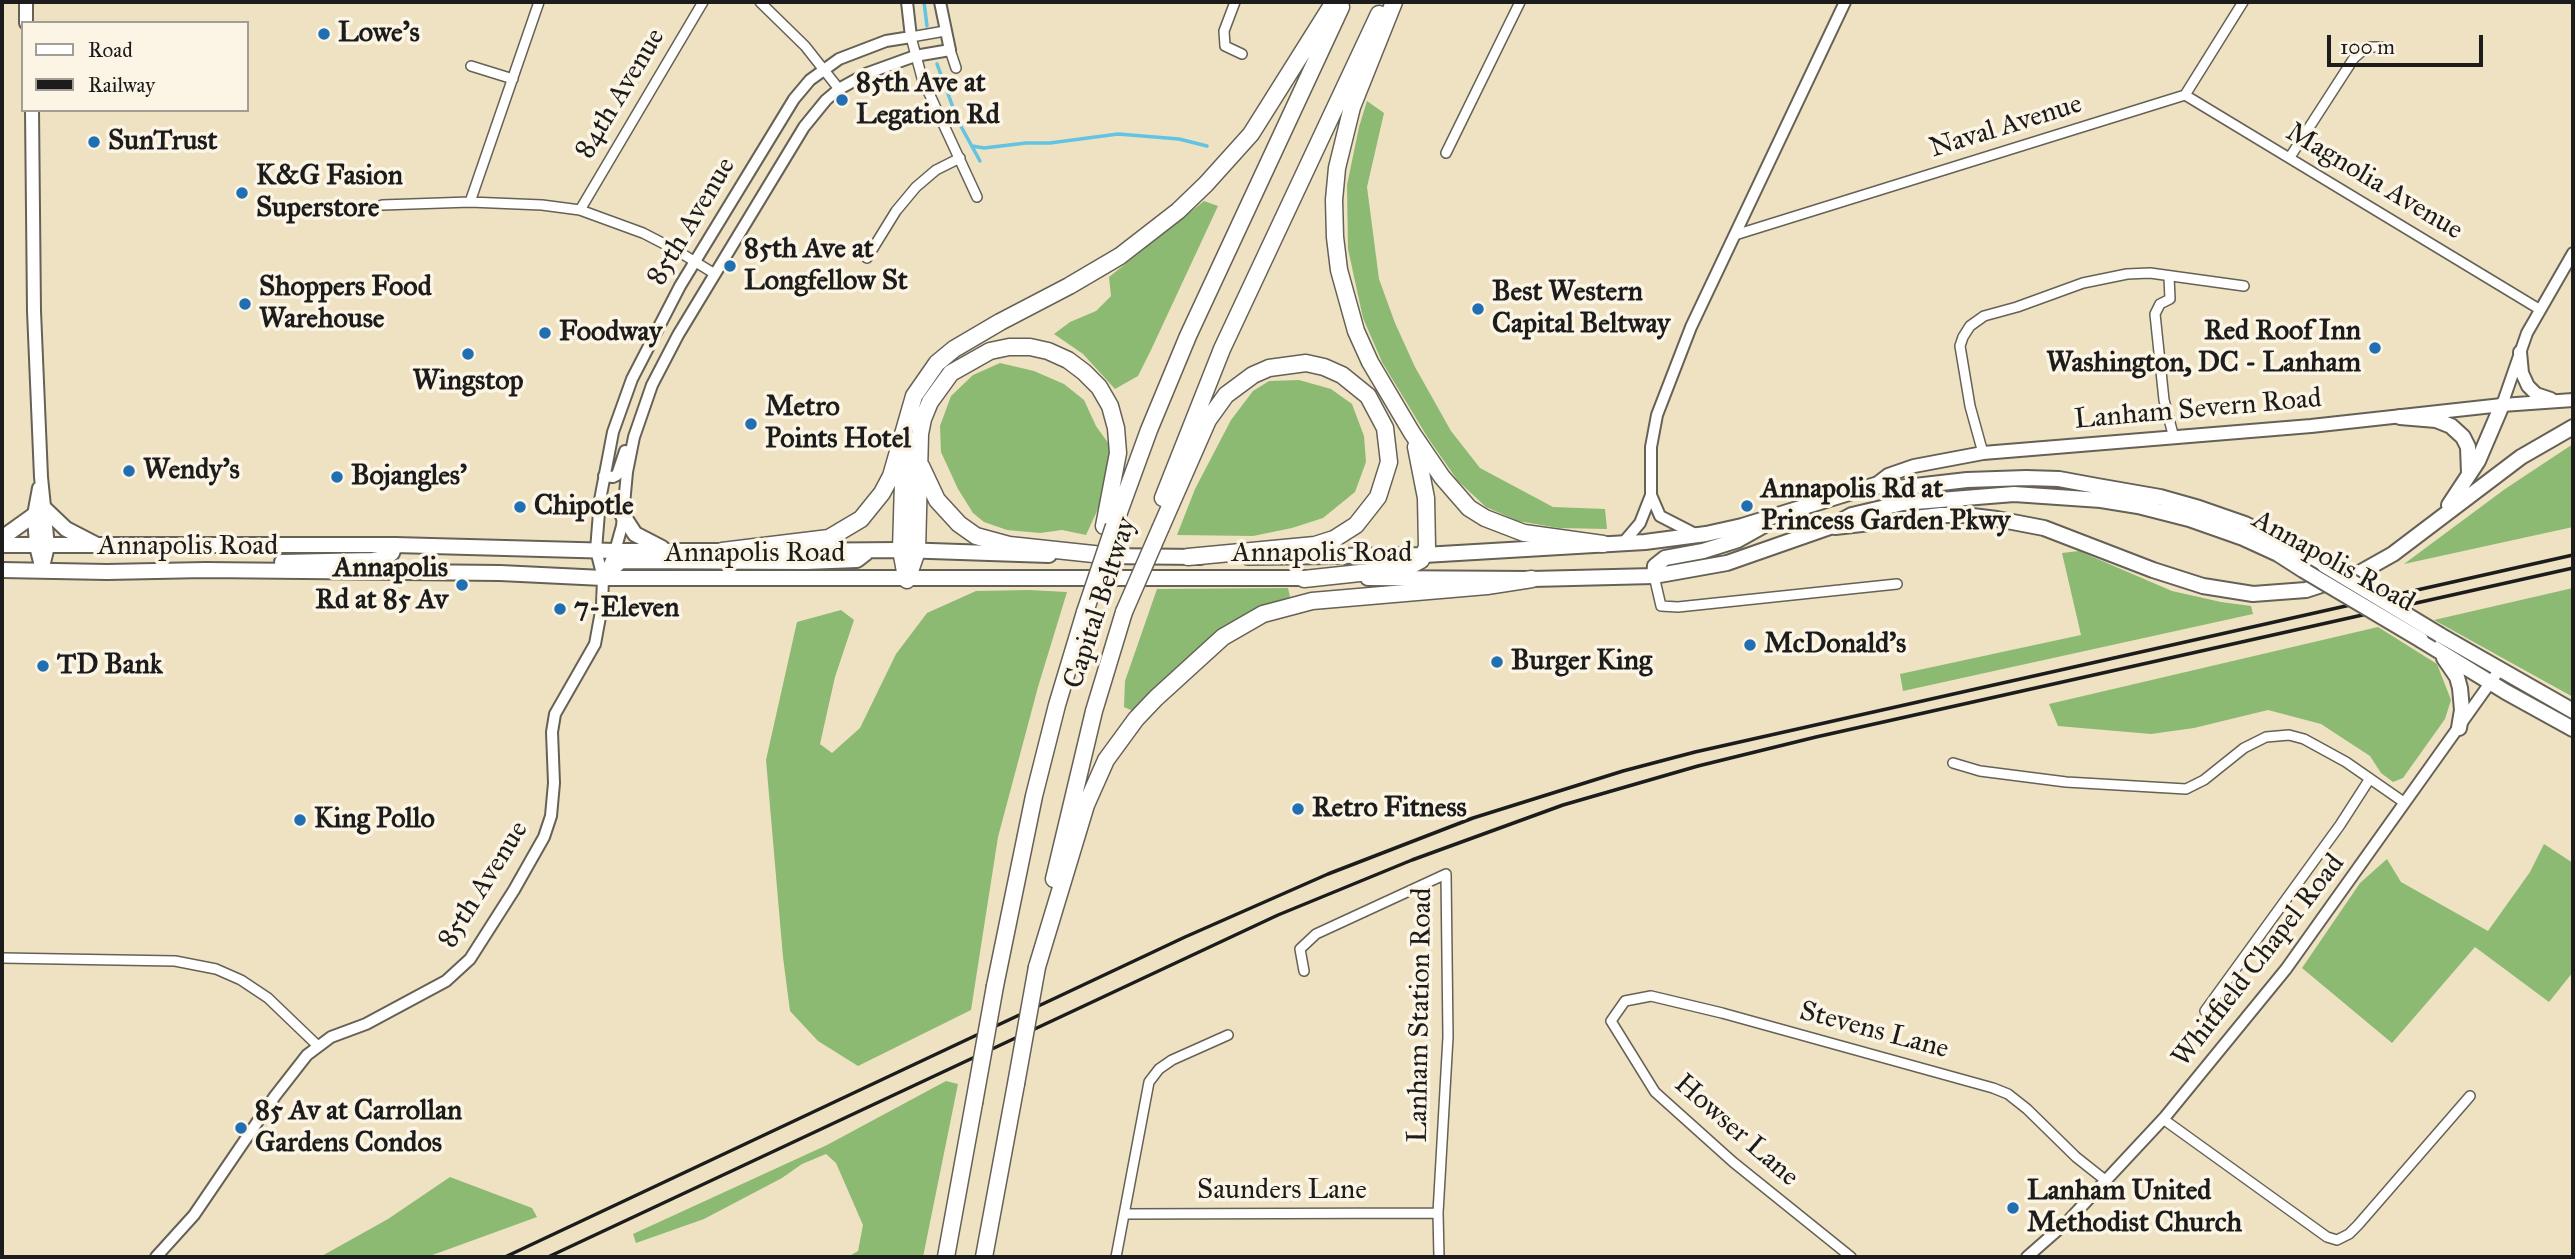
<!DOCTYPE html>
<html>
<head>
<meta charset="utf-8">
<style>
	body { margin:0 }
	#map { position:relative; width:2575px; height:1259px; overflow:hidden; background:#eee2c2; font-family:"IM FELL Great Primer",serif }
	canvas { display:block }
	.frame { position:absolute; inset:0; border:4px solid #1c1c1c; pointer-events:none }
	.legend { position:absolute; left:21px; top:21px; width:228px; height:91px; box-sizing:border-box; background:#fcf5e5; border:2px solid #a29e95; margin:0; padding:9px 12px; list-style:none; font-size:21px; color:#1c1c1c }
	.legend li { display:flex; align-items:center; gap:14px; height:35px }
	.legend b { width:35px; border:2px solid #a29e95 }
	.scale { position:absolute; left:2327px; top:35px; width:156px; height:32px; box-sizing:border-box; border:4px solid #1c1c1c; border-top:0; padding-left:9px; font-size:21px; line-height:24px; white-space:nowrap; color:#1c1c1c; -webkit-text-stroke:5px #fcf5e5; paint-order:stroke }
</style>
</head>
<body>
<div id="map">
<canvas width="2575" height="1259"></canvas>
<div class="frame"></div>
<ul class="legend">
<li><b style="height:9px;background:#fff"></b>Road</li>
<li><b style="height:9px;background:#1c1c1c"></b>Railway</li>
</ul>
<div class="scale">100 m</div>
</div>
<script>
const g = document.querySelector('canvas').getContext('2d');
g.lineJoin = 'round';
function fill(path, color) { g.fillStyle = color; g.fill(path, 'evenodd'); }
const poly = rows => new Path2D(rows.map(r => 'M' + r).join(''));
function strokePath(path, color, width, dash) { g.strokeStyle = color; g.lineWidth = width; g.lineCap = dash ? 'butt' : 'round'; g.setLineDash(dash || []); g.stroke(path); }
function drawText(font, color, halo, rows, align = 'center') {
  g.font = font + ' "IM FELL Great Primer",serif'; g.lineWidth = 7; g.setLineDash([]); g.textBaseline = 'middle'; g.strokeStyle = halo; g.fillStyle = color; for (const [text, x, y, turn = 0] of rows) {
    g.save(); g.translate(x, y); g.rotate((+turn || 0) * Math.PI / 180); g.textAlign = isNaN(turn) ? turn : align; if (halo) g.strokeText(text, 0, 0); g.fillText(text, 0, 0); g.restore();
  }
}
fill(poly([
	[1367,101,1384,113,1367,187,1379,279,1395,323,1415,367,1451,431,1480,468,1553,507,1605,509,1607,529,1559,528,1518,521,1486,507,1458,481,1428,438,1382,362,1363,318,1348,249,1347,185,1359,127],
	[1204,201,1218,206,1151,350,1138,376,1115,389,1083,354,1054,334,1070,322,1096,311,1111,296,1109,277],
	[1000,363,1034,371,1064,384,1084,400,1096,426,1111,447,1107,480,1097,511,1086,535,1062,530,1040,533,1007,530,984,522,973,513,958,489,941,452,940,426,951,396,973,375],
	[1299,380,1331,389,1352,404,1364,436,1366,462,1355,492,1323,518,1292,528,1253,536,1177,535,1195,489,1231,420,1253,391,1269,381],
	[2573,444,2573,527,2404,564,2505,489],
	[2079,551,2172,591,2221,602,2251,606,2253,614,1903,691,1900,674,2081,635,2062,553],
	[1288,588,1290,597,1243,616,1210,640,1133,711,1124,707,1125,681,1157,589],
	[2573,588,2573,697,2434,620],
	[1029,590,1067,592,1038,687,998,837,971,1010,858,1066,818,1041,790,1011,783,957,766,760,797,622,841,610,854,620,835,677,820,744,832,753,860,728,896,654,927,613,976,591],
	[2378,627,2437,664,2451,700,2445,719,2403,778,2393,782,2381,773,2370,756,2321,724,2268,710,2194,728,2151,734,2058,726,2049,704],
	[2544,844,2573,863,2573,972,2549,1002,2475,947,2392,1043,2302,968,2360,883,2387,859,2401,882,2488,931,2530,872],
	[946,1081,958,1084,923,1257,848,1257,858,1251,863,1225,836,1163,826,1154,802,1164,782,1178,704,1219,636,1243,633,1234,827,1145],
	[450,1177,532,1208,537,1217,427,1257,320,1257,388,1219]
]), '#8cba72');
strokePath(poly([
	[924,2,927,26],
	[937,64,958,121,980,161],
	[972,146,984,148,1026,143,1050,143,1118,134,1179,139,1207,146]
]), '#63c3e2', 3.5);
const minor = poly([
	[760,2,805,46,839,89],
	[1235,2,1224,31,1225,46,1242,54],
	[945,31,911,37,922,78,977,197],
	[950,50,956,68],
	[471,66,513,79],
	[2185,95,2539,309],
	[1446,153,1520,2],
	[2290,157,2354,58,2367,47,2381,47],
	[470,202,539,2],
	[382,205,470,202,542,205,580,210,643,233,676,250,715,274],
	[580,210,703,2],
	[1735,235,2185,95,2243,2],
	[867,258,896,211,916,187,936,170,960,158],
	[2169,277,2170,299,2160,304,2155,314,2164,400,2174,438],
	[1983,453,1970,406,1960,346,1963,337,1970,326,1984,316,2017,307,2083,283,2127,274,2150,273,2244,286],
	[1654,576,1661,606,1678,607,1897,584],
	[1953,763,1980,771,2066,782,2186,789,2204,780,2244,748,2266,737,2289,735,2304,739,2346,762,2405,803],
	[2,958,175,961,216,969,241,980,268,998,318,1046],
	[1304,971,1300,949,1316,934,1446,874,1448,1037,1438,1213,1439,1257],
	[2205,1011,2340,825,2369,780],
	[2163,1119,2327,1237,2337,1240,2349,1234,2358,1225,2470,1096],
	[1125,1214,1438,1213],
	[1116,1257,1149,1082,1159,1069,1172,1060,1228,1035],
	[1851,1257,1733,1162,1655,1092,1611,1021,1625,1001,1651,996,1722,1013,1993,1088,2008,1094,2027,1109,2076,1157,2105,1180]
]);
const tertiary = poly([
	[2502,405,2527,333,2573,253],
	[604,476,613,477,617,475,625,451],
	[1697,535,1660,516,1651,495,1651,447,1657,415,1691,327,1845,2],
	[1623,543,1640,523,1651,495],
	[605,574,615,551,622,526,627,472,634,437,652,385,678,335,804,127,826,100,839,89,868,73,915,56,950,50,940,2],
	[156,1257,194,1215,275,1096,307,1055,331,1037,366,1024,446,981,470,959,514,890,544,837,551,816,554,783,552,732,555,714,595,644,602,606,603,578,596,550,600,500,613,432,632,379,680,286,794,99,810,80,839,59,886,41,911,37,907,2],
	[2027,1257,2068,1221,2165,1117,2286,969,2500,669]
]);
const secondary = poly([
	[26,2,26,23],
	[32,110,34,311,41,477,48,546,42,571],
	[2520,352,2522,373,2528,386,2536,394,2551,399],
	[1875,485,1888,475,1914,466,1983,453,2311,426,2502,405,2573,400],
	[39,488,34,515,36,546,42,570]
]);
const primary = poly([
	[2400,417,2436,420,2451,426,2463,437,2468,447,2469,473],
	[2449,505,2478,461,2502,405],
	[45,509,66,529,95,544],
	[622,514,635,534,662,548],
	[1835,527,1941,515,1964,515,1997,519,2044,528,2153,570,2203,586,2253,594,2306,590,2361,572,2393,554,2521,457,2573,427],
	[2,538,34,515],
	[2,545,395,545,615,551,731,551],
	[772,551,901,550,1049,555],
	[1101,556,1200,557],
	[1248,557,1424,555,1645,542,1706,534,1742,526,1875,485,1889,489,1967,480,2026,478,2059,479,2097,486,2160,497,2199,508,2245,524,2324,565],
	[282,562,373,560,385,558,392,553,395,545],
	[2,570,107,572,205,570,500,573,603,578,1313,578],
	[1654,576,1655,566,1665,558,1703,551,1738,540,1763,526],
	[603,578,621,561,806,562,857,560,866,553],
	[1368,578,1532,579,1654,576,1727,563,1830,527,1852,515,1903,503,2014,494,2101,500,2138,506,2189,519,2243,538,2278,554,2303,570],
	[2440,635,2573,711],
	[2421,640,2506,692,2573,729],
	[2444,658,2457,677,2460,688,2462,710,2459,728]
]);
const motorway = poly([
	[1394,2,1352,107,1337,168,1334,200,1335,237,1339,270,1356,331,1370,362,1412,433,1442,477,1469,508,1485,518,1524,533,1603,544],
	[904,450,901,550,906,577],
	[921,466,937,500,959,524,976,536,1009,545,1112,556],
	[1163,498,1222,349,1379,14],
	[1114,526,1149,430,1188,336,1341,7],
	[1161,527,1208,420,1226,395,1253,375,1269,368,1306,363,1324,367,1342,375,1368,396,1385,428,1389,462,1378,497,1356,525,1334,539,1315,545,1188,557],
	[722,551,829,538,861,519,882,493,891,476,914,396,937,363,954,349,1000,322,1069,286,1120,256,1178,211,1206,184,1251,134,1334,2],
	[1304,579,1406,568,1421,560,1427,547,1426,498,1416,447],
	[907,580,917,551,920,434,923,419,930,402,951,373,990,351,1009,347,1030,347,1048,351,1068,360,1084,372,1099,387,1110,406,1116,428,1118,453,1104,526],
	[1054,879,1094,711,1124,612],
	[1037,967,1086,805,1106,760,1136,719,1156,698,1223,637,1263,614,1312,601,1487,586,1532,579],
	[995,986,1034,796,1057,705,1085,612],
	[946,1257,974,1103],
	[984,1257,1016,1084]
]);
strokePath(minor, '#666156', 12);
strokePath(tertiary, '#666156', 14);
strokePath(secondary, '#666156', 16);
strokePath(primary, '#666156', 18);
strokePath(motorway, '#666156', 19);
strokePath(minor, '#fff', 9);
strokePath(tertiary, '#fff', 10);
strokePath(secondary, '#fff', 12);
strokePath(primary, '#fff', 14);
strokePath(motorway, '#fff', 16);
strokePath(poly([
	[505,1257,1185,937,1328,874,1473,818,1623,771,1695,752,2573,555],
	[548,1257,1278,915,1412,860,1563,805,1698,766,1816,737,2573,568]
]), '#1c1c1c', 3.5);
const primaryBridge = poly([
	[2324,565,2440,635],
	[2303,570,2421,640]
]);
const motorwayBridge = poly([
	[1085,612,1114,526],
	[1124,612,1161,527],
	[1016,1084,1037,967],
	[974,1103,995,986]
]);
strokePath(primaryBridge, '#666156', 18, []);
strokePath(motorwayBridge, '#666156', 19, []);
strokePath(primaryBridge, '#fff', 14);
strokePath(motorwayBridge, '#fff', 16);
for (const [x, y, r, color] of [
	[324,34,7,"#1f6fb2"],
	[842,100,7,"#1f6fb2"],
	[94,142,7,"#1f6fb2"],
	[242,193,7,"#1f6fb2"],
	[730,266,7,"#1f6fb2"],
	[245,304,7,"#1f6fb2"],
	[1478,309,7,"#1f6fb2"],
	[545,333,7,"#1f6fb2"],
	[2375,348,7,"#1f6fb2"],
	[468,354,7,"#1f6fb2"],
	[751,424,7,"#1f6fb2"],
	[129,471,7,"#1f6fb2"],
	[337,477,7,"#1f6fb2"],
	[1747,506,7,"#1f6fb2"],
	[520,507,7,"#1f6fb2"],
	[462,585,7,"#1f6fb2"],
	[560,609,7,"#1f6fb2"],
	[1750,645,7,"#1f6fb2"],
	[1497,662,7,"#1f6fb2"],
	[43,666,7,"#1f6fb2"],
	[1298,809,7,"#1f6fb2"],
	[300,820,7,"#1f6fb2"],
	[241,1128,7,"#1f6fb2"],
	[2013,1208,7,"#1f6fb2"]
]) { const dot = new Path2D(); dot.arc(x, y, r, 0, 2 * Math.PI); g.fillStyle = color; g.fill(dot); strokePath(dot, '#fcf5e5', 2.5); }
drawText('bold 28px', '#1c1c1c', '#fcf5e5', [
	["Lowe's",338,34],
	["85th Ave at",856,84],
	["Legation Rd",856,116],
	["SunTrust",108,142],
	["K&G Fasion",256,177],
	["Superstore",256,209],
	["85th Ave at",744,250],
	["Longfellow St",744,282],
	["Shoppers Food",259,288],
	["Warehouse",259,320],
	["Best Western",1492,293],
	["Capital Beltway",1492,325],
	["Red Roof Inn",2361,332,"right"],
	["Washington, DC - Lanham",2361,364,"right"],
	["Foodway",559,333],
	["Wingstop",468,382,"center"],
	["Metro",765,408],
	["Points Hotel",765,440],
	["Wendy's",143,471],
	["Bojangles'",351,477],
	["Annapolis Rd at",1761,490],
	["Princess Garden Pkwy",1761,522],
	["Chipotle",534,507],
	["Annapolis",448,569,"right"],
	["Rd at 85 Av",448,601,"right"],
	["7-Eleven",574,609],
	["McDonald's",1764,645],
	["Burger King",1511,662],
	["TD Bank",57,666],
	["Retro Fitness",1312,809],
	["King Pollo",314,820],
	["85 Av at Carrollan",255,1112],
	["Gardens Condos",255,1144],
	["Lanham United",2027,1192],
	["Methodist Church",2027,1224]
], 'left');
drawText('28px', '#1c1c1c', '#fcf5e5', [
	["84th Avenue",621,94,-59],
	["Naval Avenue",2006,127,-17],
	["Magnolia Avenue",2374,182,31],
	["85th Avenue",692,222,-59],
	["Lanham Severn Road",2198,410,-5],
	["Annapolis Road",188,547],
	["Annapolis Road",755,554],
	["Annapolis Road",1322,554],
	["Annapolis Road",2333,562,29],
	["Capital Beltway",1101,603,-72],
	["85th Avenue",484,885,-58],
	["Whitfield Chapel Road",2259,961,-52],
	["Lanham Station Road",1421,1015,-89],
	["Stevens Lane",1874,1031,15],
	["Howser Lane",1736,1131,41],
	["Saunders Lane",1282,1191]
]);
</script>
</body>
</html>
